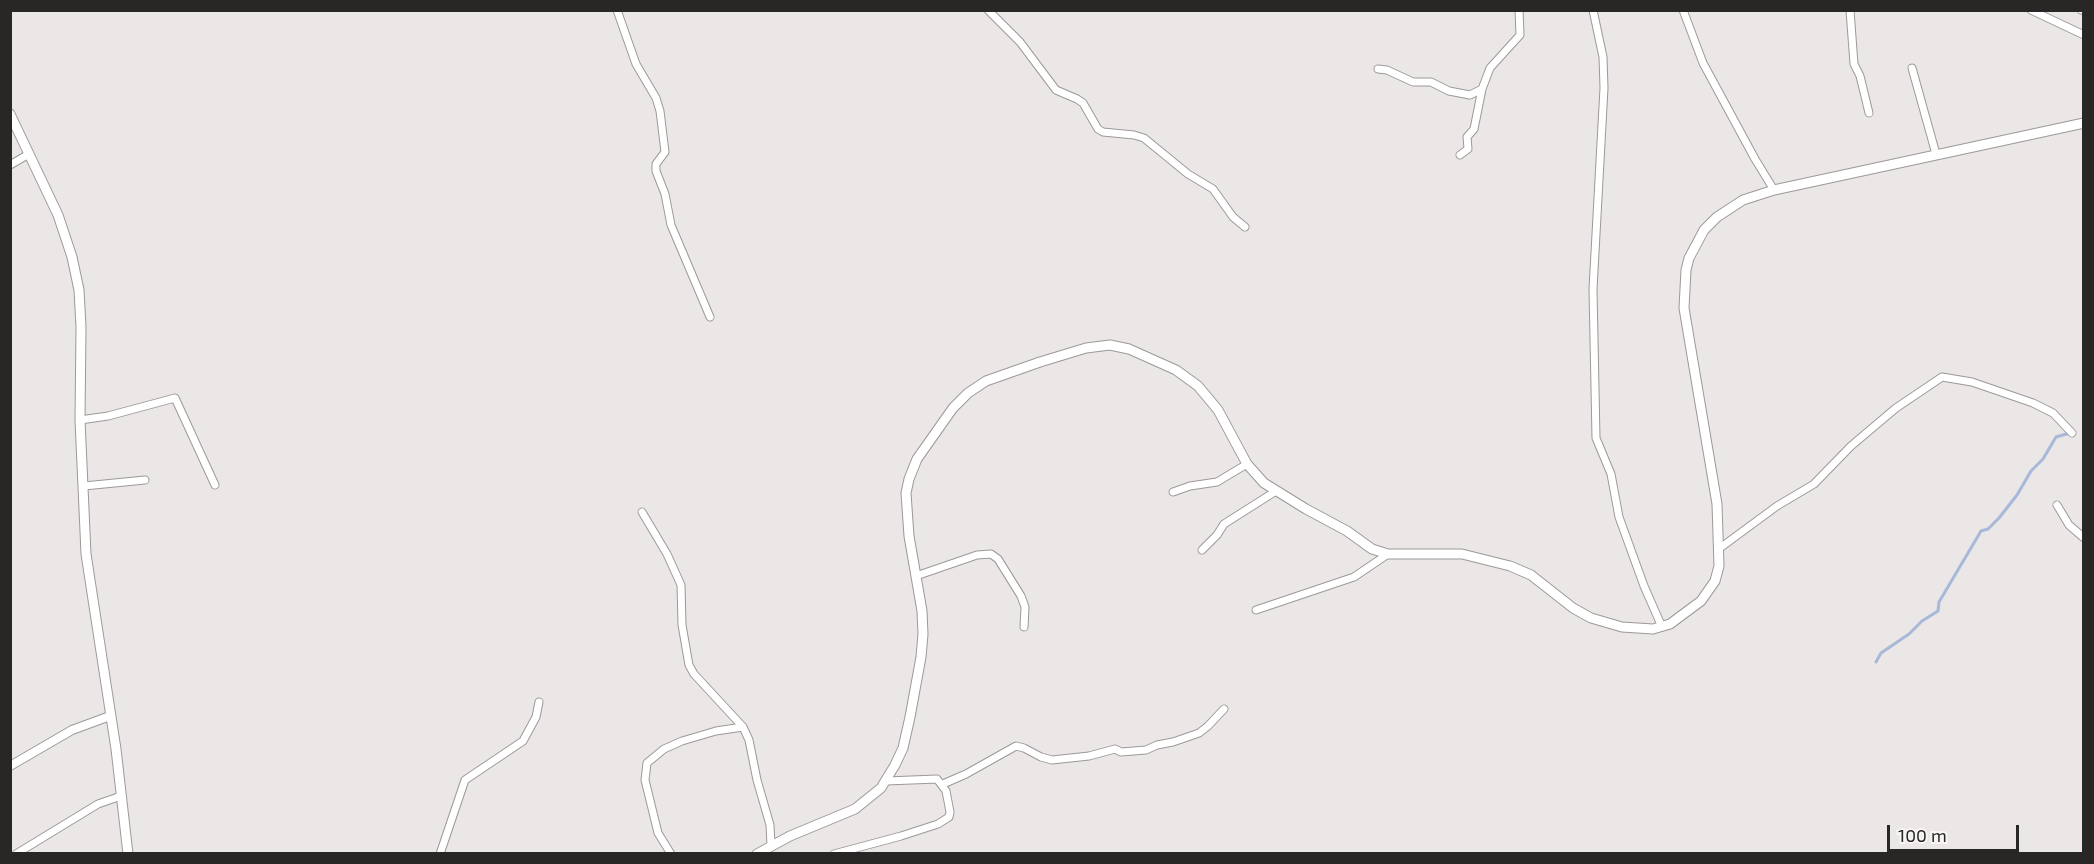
<!DOCTYPE html>
<html>
<head>
<meta charset="utf-8">
<style>
	body { margin:0 }
	#map { position:relative; width:2094px; height:864px; overflow:hidden; background:#ebe7e6; font-family:"Exo 2",sans-serif }
	canvas { display:block }
	.frame { position:absolute; inset:0; border:12px solid #282726; pointer-events:none }
	.scale { position:absolute; left:1887px; top:825px; width:132px; height:27px; box-sizing:border-box; border:3px solid #282726; border-top:0; padding-left:8px; font-size:18px; line-height:21px; white-space:nowrap; color:#282726; -webkit-text-stroke:4px #f8f5f3; paint-order:stroke }
</style>
</head>
<body>
<div id="map">
<canvas width="2094" height="864"></canvas>
<div class="frame"></div>
<div class="scale">100 m</div>
</div>
<script>
const g = document.querySelector('canvas').getContext('2d');
g.lineJoin = 'round';
const poly = rows => new Path2D(rows.map(r => 'M' + r).join(''));
function strokePath(path, color, width, dash) { g.strokeStyle = color; g.lineWidth = width; g.lineCap = dash ? 'butt' : 'round'; g.setLineDash(dash || []); g.stroke(path); }
strokePath(poly([
	[1876,662,1881,653,1909,634,1922,621,1938,611,1939,602,1981,531,1988,529,1999,518,2017,495,2031,471,2043,459,2056,437,2070,433]
]), '#a7b8d8', 3);
const minor = poly([
	[617,10,636,64,656,98,660,111,665,152,656,164,656,171,665,194,671,225,710,317],
	[988,10,1020,42,1056,90,1077,99,1083,103,1098,129,1103,132,1134,135,1144,138,1188,174,1213,189,1233,217,1245,227],
	[1593,10,1603,57,1604,88,1593,289,1596,438,1611,474,1619,517,1644,586,1662,627],
	[1683,10,1703,63,1755,159,1774,190],
	[1850,10,1854,64,1860,76,1869,113],
	[2031,10,2084,35],
	[2081,10,2084,11],
	[1912,68,1936,154],
	[1378,69,1387,70,1413,82,1431,82,1449,91,1470,95,1482,89],
	[1460,155,1468,149,1467,137,1474,129,1482,89,1490,68,1520,35,1519,10],
	[10,165,29,154],
	[80,420,108,416,175,398,215,485],
	[84,486,145,480],
	[1173,492,1190,486,1217,482,1247,464],
	[2057,505,2069,525,2084,538],
	[642,512,667,554,681,585,682,625,689,665,694,674,743,727,749,740,757,780,770,825,771,845],
	[1720,548,1777,506,1814,484,1851,446,1896,408,1942,377,1972,382,2033,403,2053,413,2072,433],
	[1202,550,1217,535,1224,524,1276,491],
	[916,576,977,555,991,554,998,559,1021,596,1025,607,1024,627],
	[1256,610,1354,577,1388,554],
	[943,784,966,774,1016,746,1024,748,1041,757,1052,760,1089,756,1115,749,1121,752,1146,750,1157,745,1173,742,1199,733,1208,726,1224,709],
	[16,854,98,804,121,796],
	[440,854,465,780,523,741,536,717,539,702],
	[671,854,658,833,645,780,647,763,664,749,682,741,716,731,743,727],
	[834,854,901,836,938,824,949,817,950,812,946,791,937,779,886,781]
]);
const tertiary = poly([
	[10,766,72,730,110,716]
]);
const secondary = poly([
	[10,114,58,215,72,257,79,290,81,327,80,420,86,554,116,749,128,854],
	[757,854,790,836,855,809,881,788,895,765,903,748,910,717,921,657,923,634,922,611,909,536,906,493,909,479,917,459,953,408,968,393,986,381,1040,362,1086,348,1110,345,1129,349,1176,370,1198,386,1218,410,1247,464,1264,483,1306,509,1347,531,1372,549,1388,554,1462,554,1510,566,1531,575,1573,608,1591,618,1622,627,1653,629,1670,624,1701,601,1715,581,1719,566,1717,504,1684,308,1686,270,1689,258,1704,230,1717,217,1743,200,1774,190,2084,123]
]);
strokePath(minor, '#9c9997', 9);
strokePath(tertiary, '#9c9997', 10);
strokePath(secondary, '#9c9997', 11);
strokePath(minor, '#fff', 7);
strokePath(tertiary, '#fff', 8);
strokePath(secondary, '#fff', 9);
</script>
</body>
</html>
